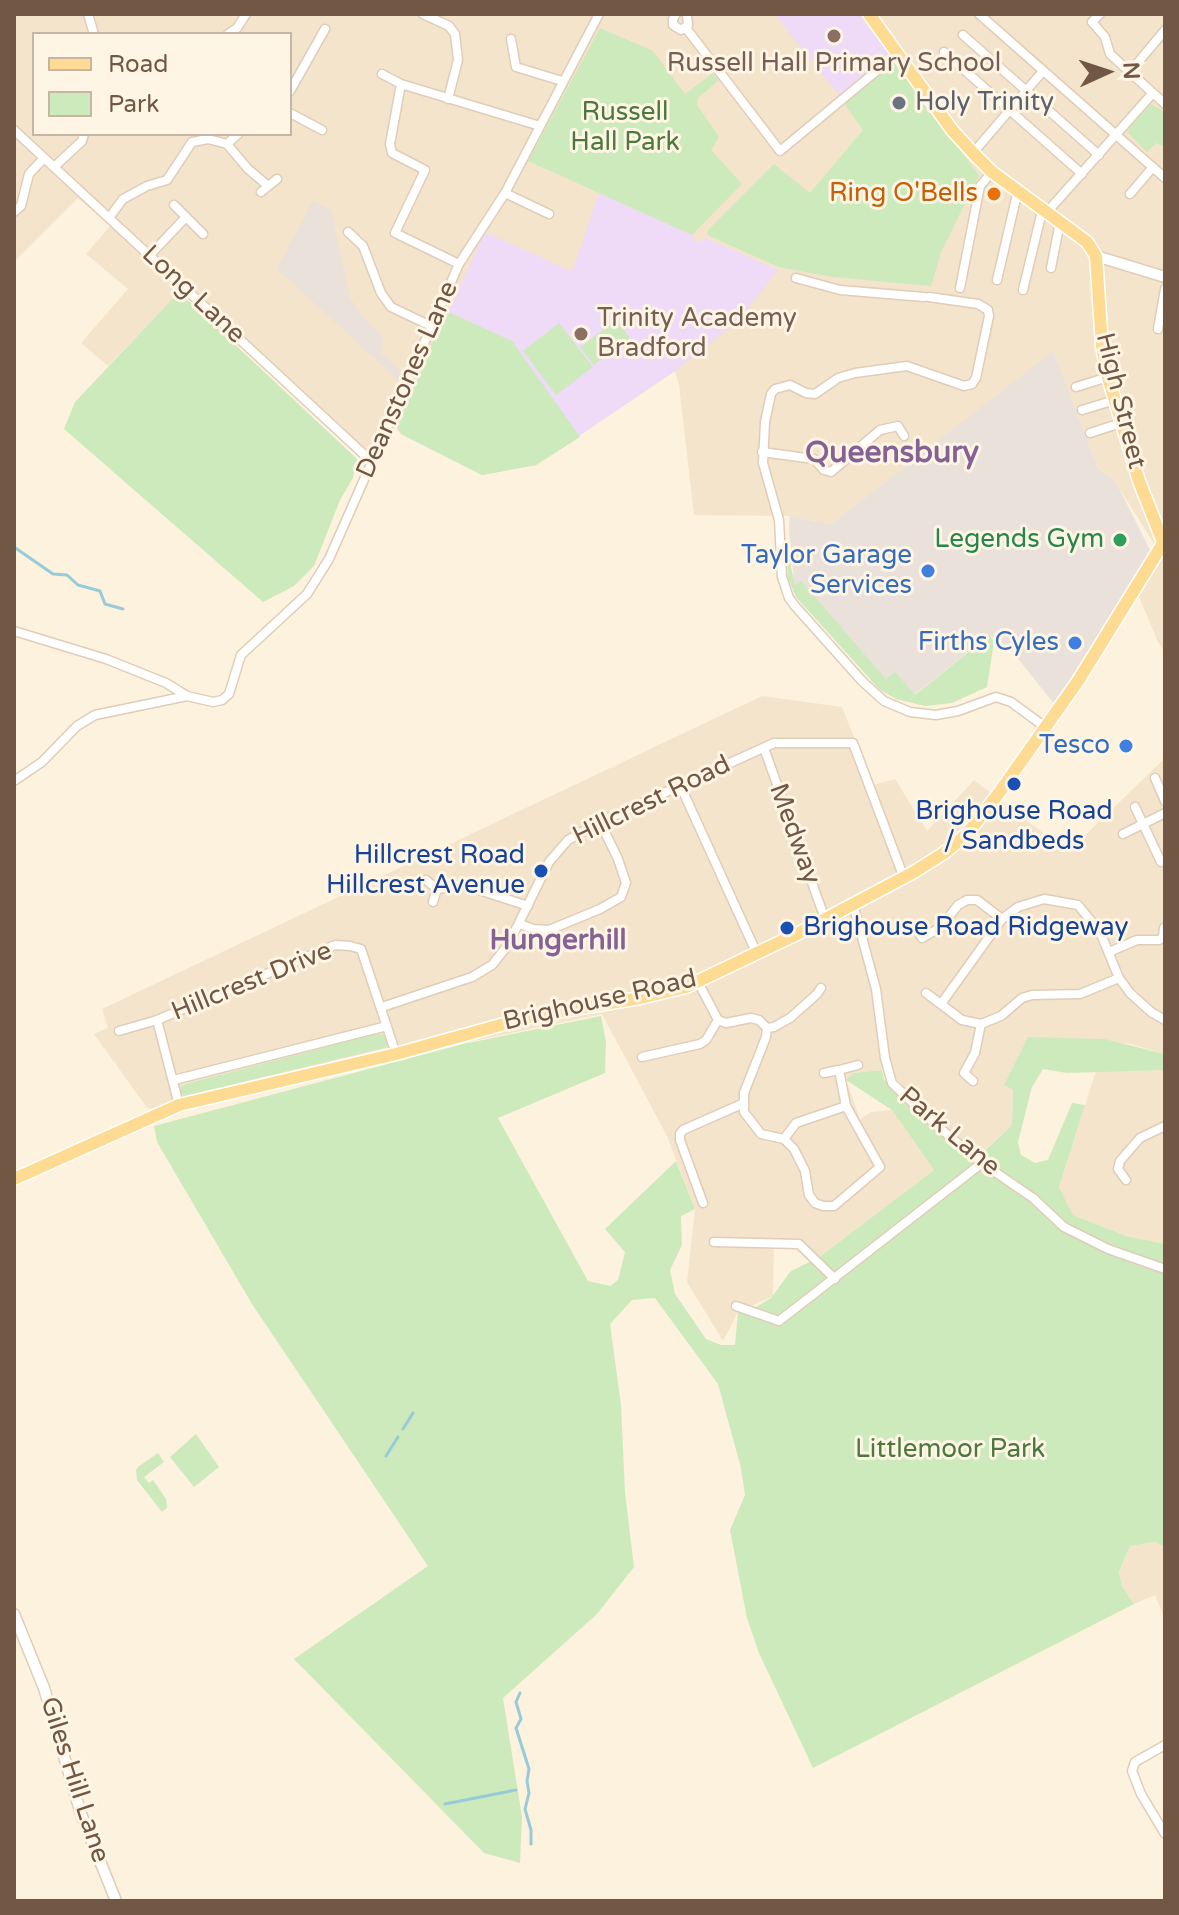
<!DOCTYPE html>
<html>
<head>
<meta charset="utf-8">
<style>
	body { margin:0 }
	#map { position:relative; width:1179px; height:1915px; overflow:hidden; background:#fdf2dd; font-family:"Varela Round",sans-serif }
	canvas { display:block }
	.frame { position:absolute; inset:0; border:16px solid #725745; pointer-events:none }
	.legend { position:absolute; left:32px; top:32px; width:260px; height:104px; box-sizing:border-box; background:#fff5e4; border:2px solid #c7b6a4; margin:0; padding:10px 14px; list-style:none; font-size:24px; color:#725745 }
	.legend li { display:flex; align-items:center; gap:16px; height:40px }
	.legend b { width:40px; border:2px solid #c7b6a4 }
	.north { position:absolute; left:1067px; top:32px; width:80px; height:80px; -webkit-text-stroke:6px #fff5e4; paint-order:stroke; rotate:87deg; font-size:22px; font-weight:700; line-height:32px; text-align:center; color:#725745 }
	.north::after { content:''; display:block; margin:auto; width:28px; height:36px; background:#725745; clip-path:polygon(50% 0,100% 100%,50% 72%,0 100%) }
</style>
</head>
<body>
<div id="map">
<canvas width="1179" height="1915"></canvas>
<div class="frame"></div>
<ul class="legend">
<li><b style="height:10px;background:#fedb92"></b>Road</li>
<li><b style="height:22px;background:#cdeabc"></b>Park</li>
</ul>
<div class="north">N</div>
</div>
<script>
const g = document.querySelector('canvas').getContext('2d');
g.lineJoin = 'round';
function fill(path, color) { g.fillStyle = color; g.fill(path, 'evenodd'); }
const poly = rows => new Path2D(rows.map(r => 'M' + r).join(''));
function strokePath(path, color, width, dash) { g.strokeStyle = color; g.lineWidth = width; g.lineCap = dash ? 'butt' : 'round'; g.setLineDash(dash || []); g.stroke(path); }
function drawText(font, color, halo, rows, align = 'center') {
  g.font = font + ' "Varela Round",sans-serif'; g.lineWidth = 6; g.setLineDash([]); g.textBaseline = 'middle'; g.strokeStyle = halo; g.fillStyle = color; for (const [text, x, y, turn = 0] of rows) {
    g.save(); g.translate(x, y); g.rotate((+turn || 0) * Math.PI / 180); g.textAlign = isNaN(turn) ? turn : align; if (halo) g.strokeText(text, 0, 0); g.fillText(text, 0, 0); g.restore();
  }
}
fill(poly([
	[14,14,1165,14,1165,652,1158,642,1138,594,1159,565,1153,542,1116,483,1098,468,1053,352,831,524,790,516,694,515,679,385,675,371,536,465,482,475,401,434,396,427,368,451,183,289,108,366,81,343,128,289,86,254,110,226,78,198,14,262],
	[34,34,290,34,290,134,34,134],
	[762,696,842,707,873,785,895,779,927,831,974,780,1068,852,1165,758,1165,1054,1131,1044,1028,1038,1013,1090,1012,1125,977,1157,915,1100,892,1073,882,1070,853,1073,846,1080,860,1119,871,1112,892,1110,934,1170,818,1258,799,1244,774,1239,773,1296,738,1312,723,1341,687,1282,695,1209,667,1136,602,1014,148,1109,94,1034,108,1028,102,1009],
	[1165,1070,1165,1244,1126,1236,1073,1215,1059,1187,1096,1071],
	[1155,1542,1165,1547,1165,1620,1155,1595,1134,1604,1122,1586,1119,1572,1130,1546]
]), '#f4e4cb');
fill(poly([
	[313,201,331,210,350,298,364,318,384,339,380,352,403,373,399,381,277,269],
	[1053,351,1098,468,1116,482,1152,554,1054,704,1012,651,990,635,914,695,886,680,801,582,796,586,794,582,789,531,790,516,831,524]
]), '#eae2da');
fill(poly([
	[779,14,859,14,890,56,839,95,776,16],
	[599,193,692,235,697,243,706,238,778,270,737,322,675,371,536,465,482,475,401,434,396,426,485,232,571,271,574,267]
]), '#efdaf8');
fill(poly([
	[600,28,653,51,685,94,713,73,718,81,698,98,697,105,719,137,711,150,742,184,692,235,528,161],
	[894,62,979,175,942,250,931,286,832,277,779,267,707,235,708,230,774,164,810,193,863,130,843,102],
	[1151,104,1165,112,1165,147,1156,143,1147,152,1128,133,1129,128],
	[179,292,357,459,353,478,340,500,314,566,294,586,263,602,64,429,75,402],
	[451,313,512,341,580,437,536,465,482,475,401,434,396,426,421,373,441,318],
	[616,320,630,338,594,365,580,347],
	[559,323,593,367,556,395,523,351],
	[786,545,790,545,791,567,795,585,801,581,886,679,895,672,915,695,990,635,994,642,987,687,952,703,925,706,896,699,879,689,796,597,788,578],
	[601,1016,606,1042,605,1073,498,1118,588,1281,610,1286,618,1280,625,1252,605,1229,676,1161,695,1209,681,1216,682,1245,670,1270,675,1294,706,1339,721,1345,735,1345,738,1312,756,1307,771,1298,791,1271,818,1258,934,1170,892,1110,846,1080,853,1073,882,1070,884,1079,901,1097,973,1162,1012,1125,1013,1090,1004,1085,1028,1037,1104,1039,1165,1054,1165,1070,1067,1073,1043,1069,1032,1087,1018,1142,1021,1155,1035,1163,1048,1160,1072,1103,1085,1105,1059,1187,1073,1215,1126,1236,1165,1244,1165,1547,1155,1542,1130,1546,1119,1572,1122,1586,1134,1604,813,1768,759,1653,747,1618,730,1530,745,1495,741,1468,718,1384,655,1298,632,1300,610,1324,621,1405,625,1493,634,1567,597,1614,503,1698,522,1817,520,1863,484,1853,294,1659,428,1566,252,1304,157,1142,154,1126,463,1044],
	[376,1034,385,1035,387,1047,185,1096,180,1093,181,1087,186,1084],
	[196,1434,219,1467,194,1487,170,1457],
	[158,1453,164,1462,144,1477,149,1483,153,1480,166,1499,167,1508,162,1512,137,1480,136,1470,139,1466]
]), '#cdeabc');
strokePath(poly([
	[14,547,53,574,67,575,78,585,100,591,105,604,123,609],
	[403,1429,413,1413],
	[386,1456,398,1437],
	[520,1693,516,1702,521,1719,516,1728,529,1769,527,1781,529,1793,525,1809,531,1830,531,1844],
	[445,1804,516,1790]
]), '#98cbd8', 3);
const minor = poly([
	[88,14,94,34],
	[423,14,449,26,455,34,458,60,448,99],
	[676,14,673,19,673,25,681,30,688,25,687,15],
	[979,14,1165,178],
	[1100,14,1092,22,1105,37,1110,54,1165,104],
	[686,28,780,151,897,54],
	[228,34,237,28,246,14],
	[963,35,1099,155],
	[511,39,516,67,562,81],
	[944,52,1082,174],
	[1130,72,1165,30],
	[382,74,401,84,540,126],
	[401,84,390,144,392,153,425,170,395,233,459,264],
	[290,91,325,29],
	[290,113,322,130],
	[14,130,371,461],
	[227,144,248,169,267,185],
	[973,153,1043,71],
	[54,167,82,141,84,134],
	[261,192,277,179],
	[505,193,549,214],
	[1130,194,1153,167],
	[174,205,203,234],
	[1048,211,1152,94],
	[14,212,21,206,29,174,44,158],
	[109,218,123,199,147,186,167,180,192,142,208,139,227,144,238,134],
	[348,232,363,246,381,293,391,307,433,327],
	[150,255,186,217],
	[1051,268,1060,222],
	[796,278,840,290,924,297],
	[997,280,1018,190],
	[960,288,980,186,992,172],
	[1023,290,1043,207],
	[929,297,978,304,988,310,989,316,976,378,972,384,964,386,907,366,855,373,838,378,815,394,806,393,790,385,775,389,771,394,765,422,763,463,779,520,782,577,789,598,795,606,862,681,884,701,910,712,936,715,958,711,996,697,1011,702,1045,727],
	[1158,329,1165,289],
	[1076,387,1108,377],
	[1082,410,1115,400],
	[1090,433,1121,423],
	[762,452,814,459,824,470,831,472,880,430,898,426,904,436],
	[14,631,106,659,166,683,187,696,213,702,222,700,229,694,241,655,307,594,329,559,459,264,505,193,599,14],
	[764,748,825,919],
	[1155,778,1165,801],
	[14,781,42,762,77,726,95,715,187,696],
	[680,785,757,954],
	[1135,807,1161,862],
	[1123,834,1165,813],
	[426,880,437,889,464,885,528,906],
	[433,902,437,889],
	[853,904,876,989,885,1058,892,1083,936,1125,982,1163,1033,1198,1064,1227,1108,1249,1165,1269],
	[520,924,533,929,549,930,600,909,621,897,626,883,618,859,600,822],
	[916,928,922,938,941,927,958,905,967,900,977,900,1002,919],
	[1109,952,1137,940,1159,940,1163,937,1164,928],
	[698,982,718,1020,726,1023,751,1018,759,1020,767,1028,766,1037,744,1093,744,1112,761,1134,784,1139,796,1123,846,1106,880,1167,834,1206,823,1206,815,1203,809,1195,805,1171,794,1149,784,1139],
	[926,993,962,1020,981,1024,1001,1016,1022,998,1032,995,1080,994,1119,978],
	[941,1004,1002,919,1018,907,1044,899,1078,905,1100,932,1119,978,1130,993,1151,1012,1165,1020],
	[382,1007,472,977,492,965,508,945,549,862,568,840,600,822,774,743,853,743,904,878],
	[157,1020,179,1105],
	[767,1028,774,1027,790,1018,817,994,821,988],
	[119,1031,157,1020,335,945,350,946,361,949,396,1054],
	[642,1057,700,1044,706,1040,718,1020],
	[824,1073,839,1070],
	[174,1080,387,1026],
	[973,1081,964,1073,975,1053,981,1024],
	[846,1106,839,1070,858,1065],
	[1126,1180,1118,1169,1120,1161,1140,1138,1165,1126],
	[703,1203,680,1140,680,1134,683,1130,744,1103],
	[714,1242,799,1244,835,1279],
	[736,1306,779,1321,982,1163],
	[1165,1745,1135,1762,1132,1771,1141,1794,1165,1834]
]);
const tertiary = poly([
	[1096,256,1165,277],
	[14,1614,44,1688,81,1814,116,1901]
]);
const primary = poly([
	[869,14,952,130,973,153,992,172,1087,242,1096,256,1102,346,1108,377,1139,481,1165,547],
	[14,1179,179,1105,396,1054,533,1016,640,998,686,987,799,933,914,872,944,853,967,834,999,793,1078,681,1165,540]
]);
strokePath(minor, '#e0cdb9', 11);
strokePath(tertiary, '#e0cdb9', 13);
strokePath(primary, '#fff', 15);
strokePath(minor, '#fff', 8);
strokePath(tertiary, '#fff', 10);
strokePath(primary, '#fedb92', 12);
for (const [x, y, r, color] of [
	[834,36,8,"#8d6e63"],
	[899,103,8,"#6b7280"],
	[994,194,8,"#e8710a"],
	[581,334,8,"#8d6e63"],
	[1120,540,8,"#2e9e5b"],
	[928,571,8,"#3f7fe0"],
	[1075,643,8,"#3f7fe0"],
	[1126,746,8,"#3f7fe0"],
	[1014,784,8,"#1a4fb4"],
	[541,871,8,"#1a4fb4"],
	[787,928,8,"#1a4fb4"]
]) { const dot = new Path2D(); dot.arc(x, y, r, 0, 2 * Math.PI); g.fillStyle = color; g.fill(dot); strokePath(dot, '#fff5e4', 3); }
drawText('26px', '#785e54', '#fff5e4', [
	["Russell Hall Primary School",834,64],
	["Trinity Academy",597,319,"left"],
	["Bradford",597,349,"left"]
]);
drawText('26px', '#5b616d', '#fff5e4', [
	["Holy Trinity",915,103]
], 'left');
drawText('26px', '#4c793d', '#fff5e4', [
	["Russell",625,113],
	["Hall Park",625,143],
	["Littlemoor Park",950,1450]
]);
drawText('26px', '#c56008', '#fff5e4', [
	["Ring O'Bells",978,194]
], 'right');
drawText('26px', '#725745', '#fff5e4', [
	["Long Lane",193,295,43],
	["Deanstones Lane",408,380,-66],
	["High Street",1120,401,76],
	["Hillcrest Road",652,801,-26],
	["Medway",794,834,70],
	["Hillcrest Drive",252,982,-22],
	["Brighouse Road",600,1001,-13],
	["Park Lane",949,1132,40],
	["Giles Hill Lane",74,1780,72]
]);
drawText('26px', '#27864d', '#fff5e4', [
	["Legends Gym",1104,540]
], 'right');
drawText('26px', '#366cbe', '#fff5e4', [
	["Taylor Garage",912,556],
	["Services",912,586],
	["Firths Cyles",1059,643],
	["Tesco",1110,746]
], 'right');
drawText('26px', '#164399', '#fff5e4', [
	["Brighouse Road",1014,812],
	["/ Sandbeds",1014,842],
	["Hillcrest Road",525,856,"right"],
	["Hillcrest Avenue",525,886,"right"],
	["Brighouse Road Ridgeway",803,928,"left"]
]);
drawText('bold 28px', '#866196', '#fff5e4', [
	["Hungerhill",558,942]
]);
drawText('bold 30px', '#866196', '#fff5e4', [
	["Queensbury",892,454]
]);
</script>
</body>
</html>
